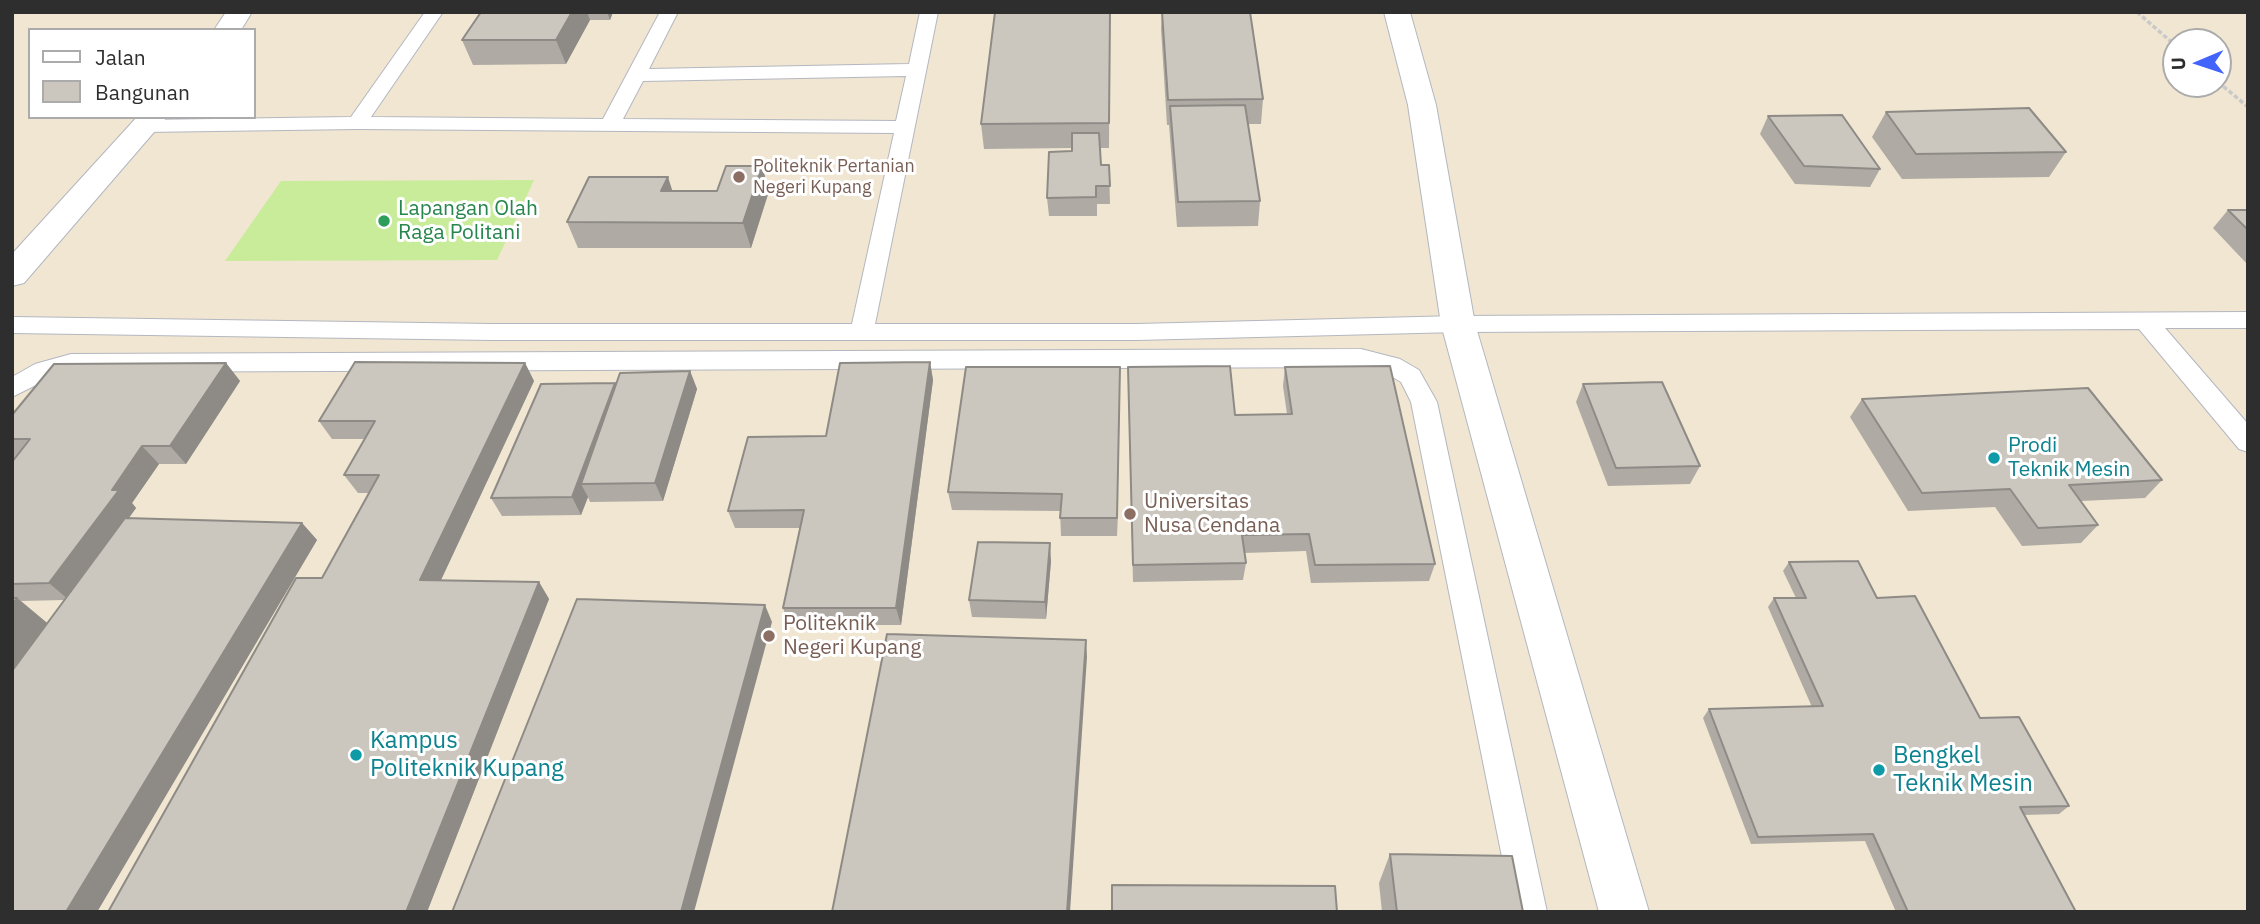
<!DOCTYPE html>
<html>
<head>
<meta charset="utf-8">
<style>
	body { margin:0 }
	#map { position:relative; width:2260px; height:924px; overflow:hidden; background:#efe9e1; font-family:"IBM Plex Sans",sans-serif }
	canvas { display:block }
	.frame { position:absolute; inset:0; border:14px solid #2e2e2e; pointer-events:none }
	.legend { position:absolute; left:28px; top:28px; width:228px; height:91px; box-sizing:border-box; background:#fff; border:2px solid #ababab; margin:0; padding:9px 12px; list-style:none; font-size:21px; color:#2e2e2e }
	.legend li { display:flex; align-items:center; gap:14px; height:35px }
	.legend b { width:35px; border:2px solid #ababab }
	.north { position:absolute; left:2162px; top:28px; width:70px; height:70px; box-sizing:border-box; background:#fff; border:2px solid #ababab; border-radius:50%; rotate:268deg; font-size:19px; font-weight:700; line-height:28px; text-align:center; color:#2e2e2e }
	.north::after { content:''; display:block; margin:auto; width:24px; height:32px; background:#4264fb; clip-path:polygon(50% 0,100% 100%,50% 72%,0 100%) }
</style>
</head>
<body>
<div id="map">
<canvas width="2260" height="924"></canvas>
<div class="frame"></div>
<ul class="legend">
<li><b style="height:9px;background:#fff"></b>Jalan</li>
<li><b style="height:19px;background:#cbc7bf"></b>Bangunan</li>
</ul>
<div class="north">U</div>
</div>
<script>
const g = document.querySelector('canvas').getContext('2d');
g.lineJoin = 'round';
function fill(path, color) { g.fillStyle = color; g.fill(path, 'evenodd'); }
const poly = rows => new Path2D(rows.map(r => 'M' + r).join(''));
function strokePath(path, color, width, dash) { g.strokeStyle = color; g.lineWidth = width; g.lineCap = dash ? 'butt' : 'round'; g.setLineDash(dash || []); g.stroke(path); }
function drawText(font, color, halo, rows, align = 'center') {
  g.font = font + ' "IBM Plex Sans",sans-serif'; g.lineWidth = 6; g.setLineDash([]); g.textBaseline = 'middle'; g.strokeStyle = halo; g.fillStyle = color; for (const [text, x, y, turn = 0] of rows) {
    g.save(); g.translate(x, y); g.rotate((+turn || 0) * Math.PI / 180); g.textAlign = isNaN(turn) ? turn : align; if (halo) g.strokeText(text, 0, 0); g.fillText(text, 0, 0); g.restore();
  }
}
fill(poly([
	[12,12,2248,12,2248,912,12,912],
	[30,30,254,30,254,117,30,117],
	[2176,42,2218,42,2218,84,2176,84]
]), '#f0e6d1');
fill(poly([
	[534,180,497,260,225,261,281,181]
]), '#c9ec9a');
const lane = poly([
	[425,12,443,12,371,117,603,119,660,12,678,12,649,69,909,64,920,12,938,12,875,324,1137,324,1458,316,2248,312,2248,328,2165,328,2248,424,2248,452,2239,449,2139,329,1458,332,1137,340,492,340,12,333,12,317,492,324,852,324,894,133,357,129,145,132,135,126,145,120,351,117,425,12],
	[906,76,896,121,623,119,643,81,906,76],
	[1361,349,1400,359,1419,370,1437,402,1547,912,1513,912,1411,402,1401,382,1384,372,1361,367,71,372,52,377,12,397,12,377,35,364,71,354,1361,349]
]);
const street = poly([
	[226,12,252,12,241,30,214,30,226,12],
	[1384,12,1410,12,1436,105,1475,324,1649,912,1599,912,1441,324,1408,105,1384,12],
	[137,117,167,117,24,283,12,286,12,254,137,117]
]);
strokePath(lane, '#b4b7c1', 2);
strokePath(street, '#b4b7c1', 2);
strokePath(poly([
	[2137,12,2176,46],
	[2218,82,2248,107]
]), '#c9c9c9', 3.5, [4.5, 2.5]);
fill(lane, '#fff');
fill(street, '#fff');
fill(poly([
	[454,12,613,12,610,20,590,20,566,64,473,65,462,40,480,13,455,13],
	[1110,12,1109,148,1100,148,1101,165,1109,165,1110,204,1097,204,1097,216,1049,216,1047,198,1072,151,1072,148,984,149,981,124],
	[1162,12,1250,12,1263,99,1261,124,1248,124,1260,201,1258,226,1177,227,1169,125,1167,125,1161,29],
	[1886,112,2066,152,2049,177,1902,179,1872,137],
	[1768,116,1880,169,1870,187,1795,184,1760,134],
	[762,166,769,191,751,248,578,248,567,222,673,191,717,191],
	[2228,210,2248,210,2248,265,2213,228],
	[930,362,933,380,901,625,789,625,783,608,800,528,735,528,728,511],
	[226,363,240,381,186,464,159,464,132,503,136,508,129,518,302,523,317,540,97,912,12,912,12,462,16,458,12,458,12,415],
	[64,600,47,623,21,601],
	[525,363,534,381,441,580,539,582,549,599,427,912,108,912,322,578,369,493,358,493,344,475,365,439,332,439,319,421],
	[1120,367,1117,536,1061,536,1060,511,952,510,948,492],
	[1285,367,1435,564,1429,581,1311,583,1306,551,1244,553,1246,563,1243,580,1133,582,1128,385,1235,415,1287,414,1283,386],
	[690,371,697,389,663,501,590,502,588,497,581,515,502,516,491,498,616,385],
	[1583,384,1700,466,1690,484,1608,486,1576,402],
	[1862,399,2162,480,2145,498,2081,501,2098,525,2081,543,2022,546,1995,507,1908,511,1850,417],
	[1051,561,1046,619,972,617,969,600],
	[1789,562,1877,598,1980,718,2069,806,2059,814,2024,815,2076,912,1896,912,1865,841,1751,844,1703,718,1709,709,1812,707,1768,607,1774,598,1796,598,1783,571],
	[1390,854,1523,912,1382,912,1379,883]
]), '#afaba4');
fill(poly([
	[572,12,587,12,590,20,566,64,556,40],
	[607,12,613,12,610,20],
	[762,166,769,191,751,248,743,223],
	[668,177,676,202,661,191],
	[930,362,933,380,901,625,896,608],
	[226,363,240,381,186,464,170,446],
	[525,363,534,381,433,597,420,580],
	[1120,367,1120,386,1117,536,1117,518],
	[690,371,697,389,663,501,655,483],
	[615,383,623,401,581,484,588,497,581,515,572,497],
	[142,446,159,464,132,503,136,508,69,600,49,583],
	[302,523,317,540,97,912,66,912],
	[1050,543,1051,561,1046,619,1045,602],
	[539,582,549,599,427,912,406,912],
	[17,598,52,627,12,680,12,605],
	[765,605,772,622,694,912,681,912],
	[1086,640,1087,657,1070,912,1067,912]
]), '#8e8b86');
const building = poly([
	[481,12,572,12,556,40,462,40,481,12],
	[995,12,1110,12,1109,123,981,124,995,12],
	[1162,12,1250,12,1263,99,1168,100,1162,12],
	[1245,105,1260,201,1178,202,1170,106,1245,105],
	[2029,108,2066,152,1916,154,1886,112,2029,108],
	[1842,115,1880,169,1804,166,1768,116,1842,115],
	[1072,133,1099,133,1101,165,1109,165,1110,186,1096,186,1096,197,1047,198,1049,152,1072,151,1072,133],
	[726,166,762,166,743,223,567,222,589,177,668,177,661,191,717,191,726,166],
	[2228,210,2248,210,2248,230,2228,210],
	[355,362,525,363,420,580,539,582,406,912,108,912,296,578,322,578,379,475,344,475,375,421,319,421,355,362],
	[930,362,896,608,783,608,804,510,728,511,748,437,826,436,840,363,930,362],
	[226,363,170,446,142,446,112,490,119,490,49,583,12,584,12,462,30,439,12,439,12,415,54,364,226,363],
	[1230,366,1235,415,1292,414,1285,367,1390,366,1435,564,1315,565,1309,534,1242,535,1246,563,1133,565,1128,367,1230,366],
	[966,367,1120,367,1117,518,1060,518,1062,494,948,492,966,367],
	[690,371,655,483,581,484,620,373,690,371],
	[1662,382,1700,466,1616,468,1583,384,1662,382],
	[615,383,572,497,491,498,541,384,615,383],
	[2088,388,2162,480,2069,485,2098,525,2038,528,2010,489,1922,493,1862,399,2088,388],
	[125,518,302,523,66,912,12,912,12,671,125,518],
	[978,542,1050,543,1045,602,969,600,978,542],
	[1858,561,1877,598,1915,596,1980,718,2019,717,2069,806,2020,807,2076,912,1908,912,1873,834,1758,837,1709,709,1823,706,1774,598,1806,598,1789,562,1858,561],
	[12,598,17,598,12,605,12,598],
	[577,599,765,605,681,912,452,912,577,599],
	[887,634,1086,640,1067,912,832,912,887,634],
	[1390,854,1512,856,1523,912,1397,912,1390,854],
	[1112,885,1335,886,1337,912,1112,912,1112,885]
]);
fill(building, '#cbc7bf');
strokePath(building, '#8e8b86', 2);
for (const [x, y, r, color] of [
	[739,177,7,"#8d6e63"],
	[384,221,7,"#2e9e5b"],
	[1994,458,7,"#0f9aa8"],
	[1130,514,7,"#8d6e63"],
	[769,636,7,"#8d6e63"],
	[356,755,7,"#0f9aa8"],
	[1879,770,7,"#0f9aa8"]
]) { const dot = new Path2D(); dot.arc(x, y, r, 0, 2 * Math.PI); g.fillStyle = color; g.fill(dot); strokePath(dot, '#fff', 2.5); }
drawText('18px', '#785e54', '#fff', [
	["Politeknik Pertanian",753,167],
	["Negeri Kupang",753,188]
], 'left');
drawText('21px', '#27864d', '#fff', [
	["Lapangan Olah",398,209],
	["Raga Politani",398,233]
], 'left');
drawText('21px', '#0d838f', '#fff', [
	["Prodi",2008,446],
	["Teknik Mesin",2008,470]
], 'left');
drawText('21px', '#785e54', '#fff', [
	["Universitas",1144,502],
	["Nusa Cendana",1144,526],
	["Politeknik",783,624],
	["Negeri Kupang",783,648]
], 'left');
drawText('24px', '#0d838f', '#fff', [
	["Kampus",370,741],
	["Politeknik Kupang",370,769],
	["Bengkel",1893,756],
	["Teknik Mesin",1893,784]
], 'left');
</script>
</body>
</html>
